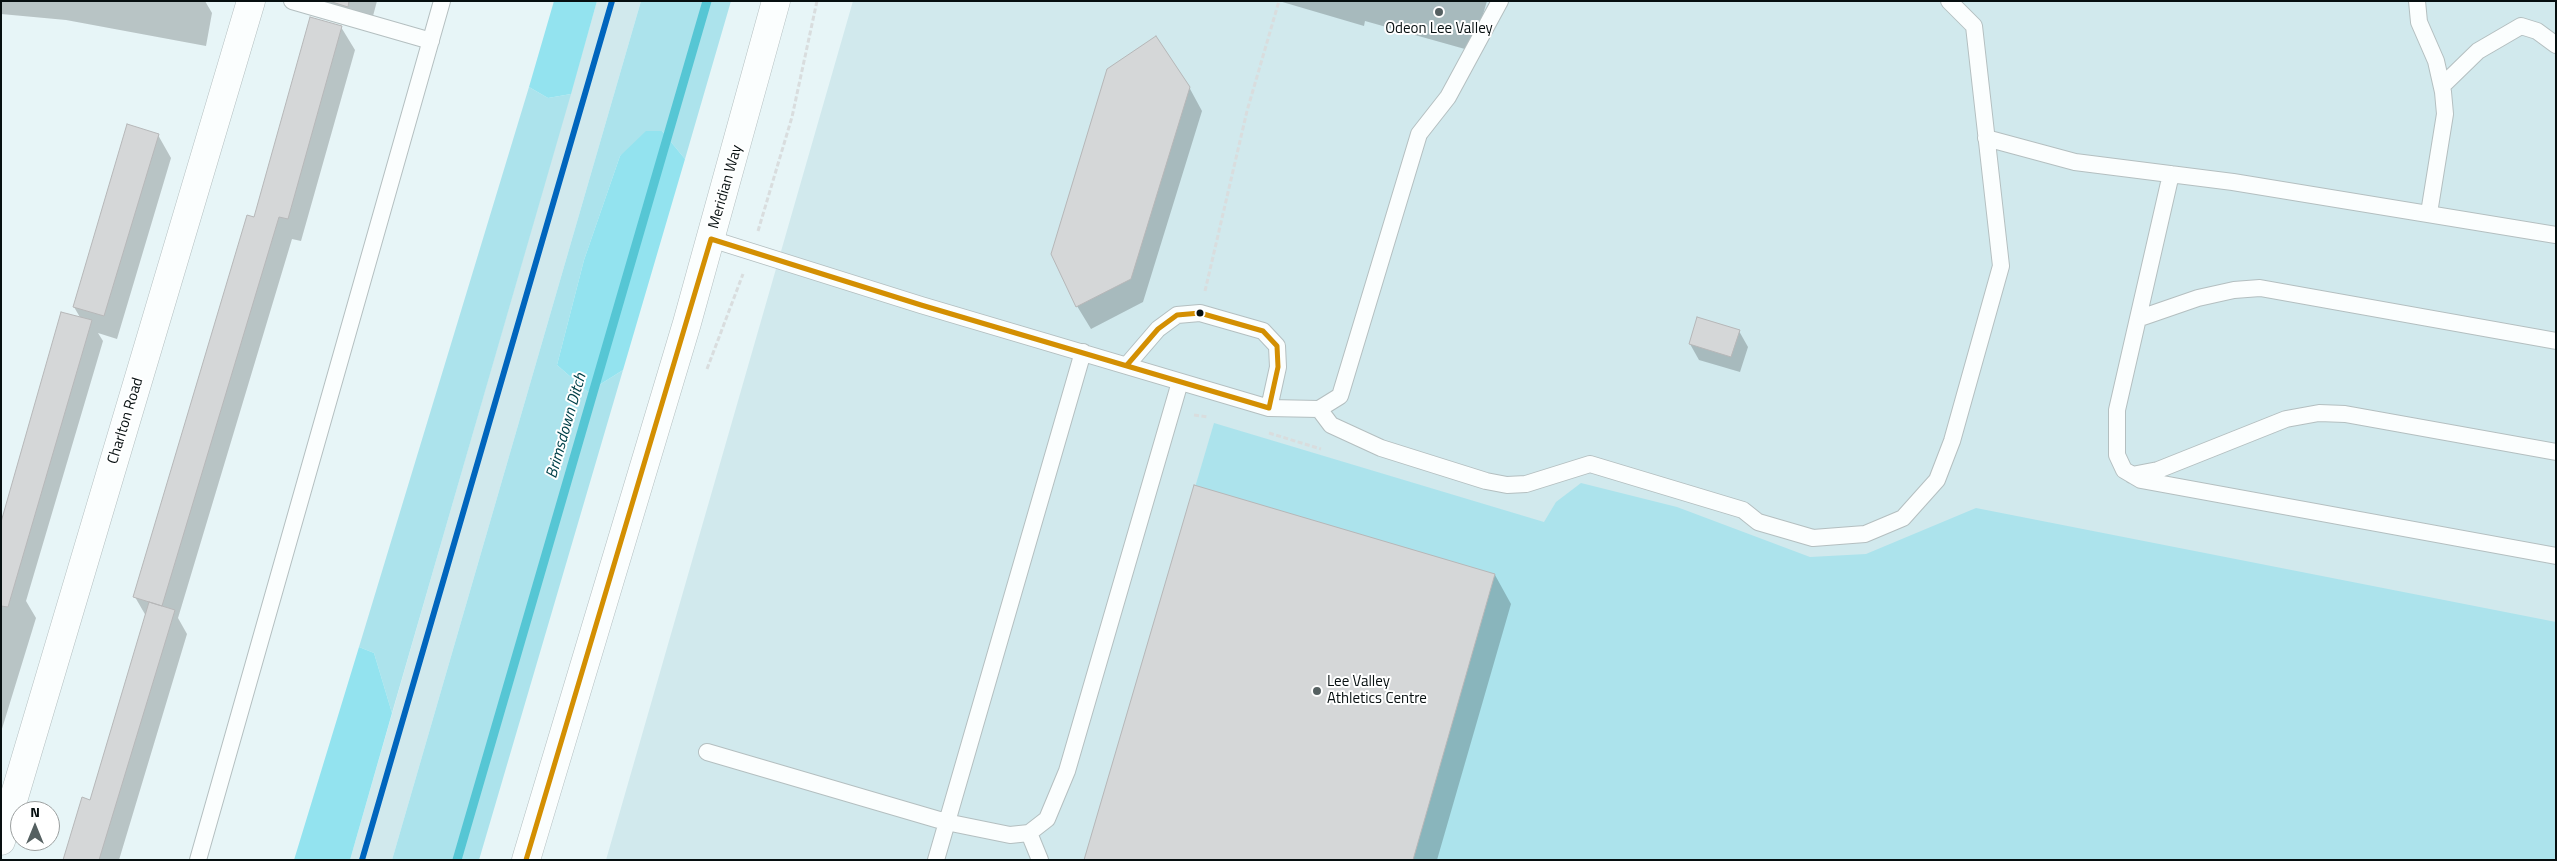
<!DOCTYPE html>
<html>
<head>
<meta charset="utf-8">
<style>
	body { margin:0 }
	#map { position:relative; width:2557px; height:861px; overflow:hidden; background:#e7f5f7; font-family:"Titillium Web",sans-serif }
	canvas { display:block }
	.frame { position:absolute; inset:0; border:2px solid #060f10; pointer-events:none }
	.north { position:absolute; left:10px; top:801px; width:50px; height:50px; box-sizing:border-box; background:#fff; border:1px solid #9b9f9f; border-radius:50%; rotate:0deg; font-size:14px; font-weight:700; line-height:20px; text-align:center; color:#060f10 }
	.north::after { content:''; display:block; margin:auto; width:18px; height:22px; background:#556061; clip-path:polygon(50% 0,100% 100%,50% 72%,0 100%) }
</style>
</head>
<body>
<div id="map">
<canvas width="2557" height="861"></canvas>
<div class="frame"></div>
<div class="north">N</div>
</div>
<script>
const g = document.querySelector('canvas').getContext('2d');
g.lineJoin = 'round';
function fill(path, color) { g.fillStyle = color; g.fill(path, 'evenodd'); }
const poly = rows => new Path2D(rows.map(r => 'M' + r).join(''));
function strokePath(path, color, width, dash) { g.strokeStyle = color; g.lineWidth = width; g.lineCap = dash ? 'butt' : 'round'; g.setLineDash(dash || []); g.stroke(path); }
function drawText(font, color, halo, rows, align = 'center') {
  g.font = font + ' "Titillium Web",sans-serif'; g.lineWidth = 4; g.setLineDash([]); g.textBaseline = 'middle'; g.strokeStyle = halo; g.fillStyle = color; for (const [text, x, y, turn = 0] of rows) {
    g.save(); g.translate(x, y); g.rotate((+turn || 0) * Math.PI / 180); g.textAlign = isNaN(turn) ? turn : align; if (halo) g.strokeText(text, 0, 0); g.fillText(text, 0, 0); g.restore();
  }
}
fill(poly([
	[597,1,641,1,392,860,350,860],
	[853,1,2556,1,2556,860,606,860]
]), '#d1e9ed');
fill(poly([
	[641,1,731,1,685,159,662,131,620,156,584,260,557,365,588,392,623,370,479,860,392,860],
	[529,87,548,98,571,94,392,713,374,653,359,647],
	[1214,423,1544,522,1556,502,1581,483,1677,507,1810,557,1866,554,1976,508,2556,622,2556,860,1085,860]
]), '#ace3ec');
fill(poly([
	[554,1,597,1,571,94,548,98,529,87],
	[646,131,662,131,685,159,623,370,588,392,557,365,584,260,620,156],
	[359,647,374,653,392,713,350,860,294,860]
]), '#93e3ef');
fill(poly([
	[1,1,205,1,212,13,206,46,66,20,1,14],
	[319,1,377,1,369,31],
	[1279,1,1487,1,1472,51,1365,21,1364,26],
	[341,27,355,50,301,241,292,239,178,618,187,634,119,860,64,860,90,801,146,616,135,597,255,219],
	[1189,87,1202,111,1143,302,1091,329,1077,306],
	[158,135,171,158,117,339,98,333,103,341,26,601,36,618,1,732,1,526,81,319,74,307],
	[1739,331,1748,347,1740,372,1699,360,1690,344],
	[1495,575,1511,604,1437,860,1085,860]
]), '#0003');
strokePath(poly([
	[457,860,707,1]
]), '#56c6d4', 9);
const building = poly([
	[329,1,349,1,348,7,329,1],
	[310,17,342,26,288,219,279,217,162,606,133,597,247,215,254,217,310,17],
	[1156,36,1190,87,1131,279,1076,307,1051,254,1107,69,1156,36],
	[127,124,159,134,104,316,73,307,127,124],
	[61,312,92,320,8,607,1,606,1,522,61,312],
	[1697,317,1740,330,1731,357,1689,344,1697,317],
	[1194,485,1495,574,1413,860,1084,860,1194,485],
	[149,602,175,610,99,860,63,860,82,797,90,800,149,602]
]);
fill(building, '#d5d7d8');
strokePath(building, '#b6b7b8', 1);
const lane = poly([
	[292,1,431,41],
	[2417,1,2419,22,2436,61,2443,92,2445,114,2429,213],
	[2442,86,2478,51,2521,26,2537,31,2556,45],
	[1986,138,2075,162,2233,182,2556,235],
	[2171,174,2117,410,2117,455,2124,470,2141,480,2556,556],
	[711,239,921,305,1269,408,1319,409,1340,396,1419,134,1448,97,1500,1],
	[2140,318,2198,298,2234,290,2260,288,2556,341],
	[1127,365,1158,329,1177,315,1200,313,1263,331,1277,346,1278,367,1269,408],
	[1319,409,1331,425,1381,448,1486,481,1507,485,1526,484,1590,464,1743,510,1758,522,1813,538,1865,534,1903,518,1937,480,1952,441,2001,266,1974,26,1949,1],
	[2132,475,2158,470,2286,419,2319,413,2345,414,2556,452],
	[707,752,946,822,1010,835,1029,833,1047,819,1067,771,1180,382],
	[1029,833,1040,860],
	[198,860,442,1],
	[936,860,1083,352]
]);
const street = poly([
	[1,841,251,1]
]);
const primary = poly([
	[526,860,687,323,776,1]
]);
strokePath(lane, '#b4bfc0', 18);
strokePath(street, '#b4bfc0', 29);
strokePath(primary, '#b4bfc0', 29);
strokePath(poly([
	[758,231,792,117,817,1],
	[1205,291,1247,111,1279,1],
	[707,369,743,274],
	[1194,415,1208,417],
	[1269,433,1321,449]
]), '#d9ddde', 3, [5, 2.5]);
strokePath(lane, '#fbfefe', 16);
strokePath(street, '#fbfefe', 28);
strokePath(primary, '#fbfefe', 28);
strokePath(poly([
	[711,239,921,305,1269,408,1278,367,1277,346,1263,331,1200,313,1177,315,1158,329,1127,365],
	[526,860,711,239]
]), '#d38f02', 5);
strokePath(poly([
	[362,860,612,1]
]), '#0065bd', 6);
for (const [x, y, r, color] of [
	[1439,12,5,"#556061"],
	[1200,313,4.5,"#060f10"],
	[1317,691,5,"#556061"]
]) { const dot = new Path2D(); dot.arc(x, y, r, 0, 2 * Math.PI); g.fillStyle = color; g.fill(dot); strokePath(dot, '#fff', 2); }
drawText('15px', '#060f10', '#fff', [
	["Odeon Lee Valley",1439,29],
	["Lee Valley",1327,682,"left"],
	["Athletics Centre",1327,699,"left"]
]);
drawText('15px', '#060f10', '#fff', [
	["Meridian Way",726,187,-74],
	["Charlton Road",126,421,-73]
]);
drawText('italic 16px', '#014149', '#fff', [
	["Brimsdown Ditch",567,426,-74]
]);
</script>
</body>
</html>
